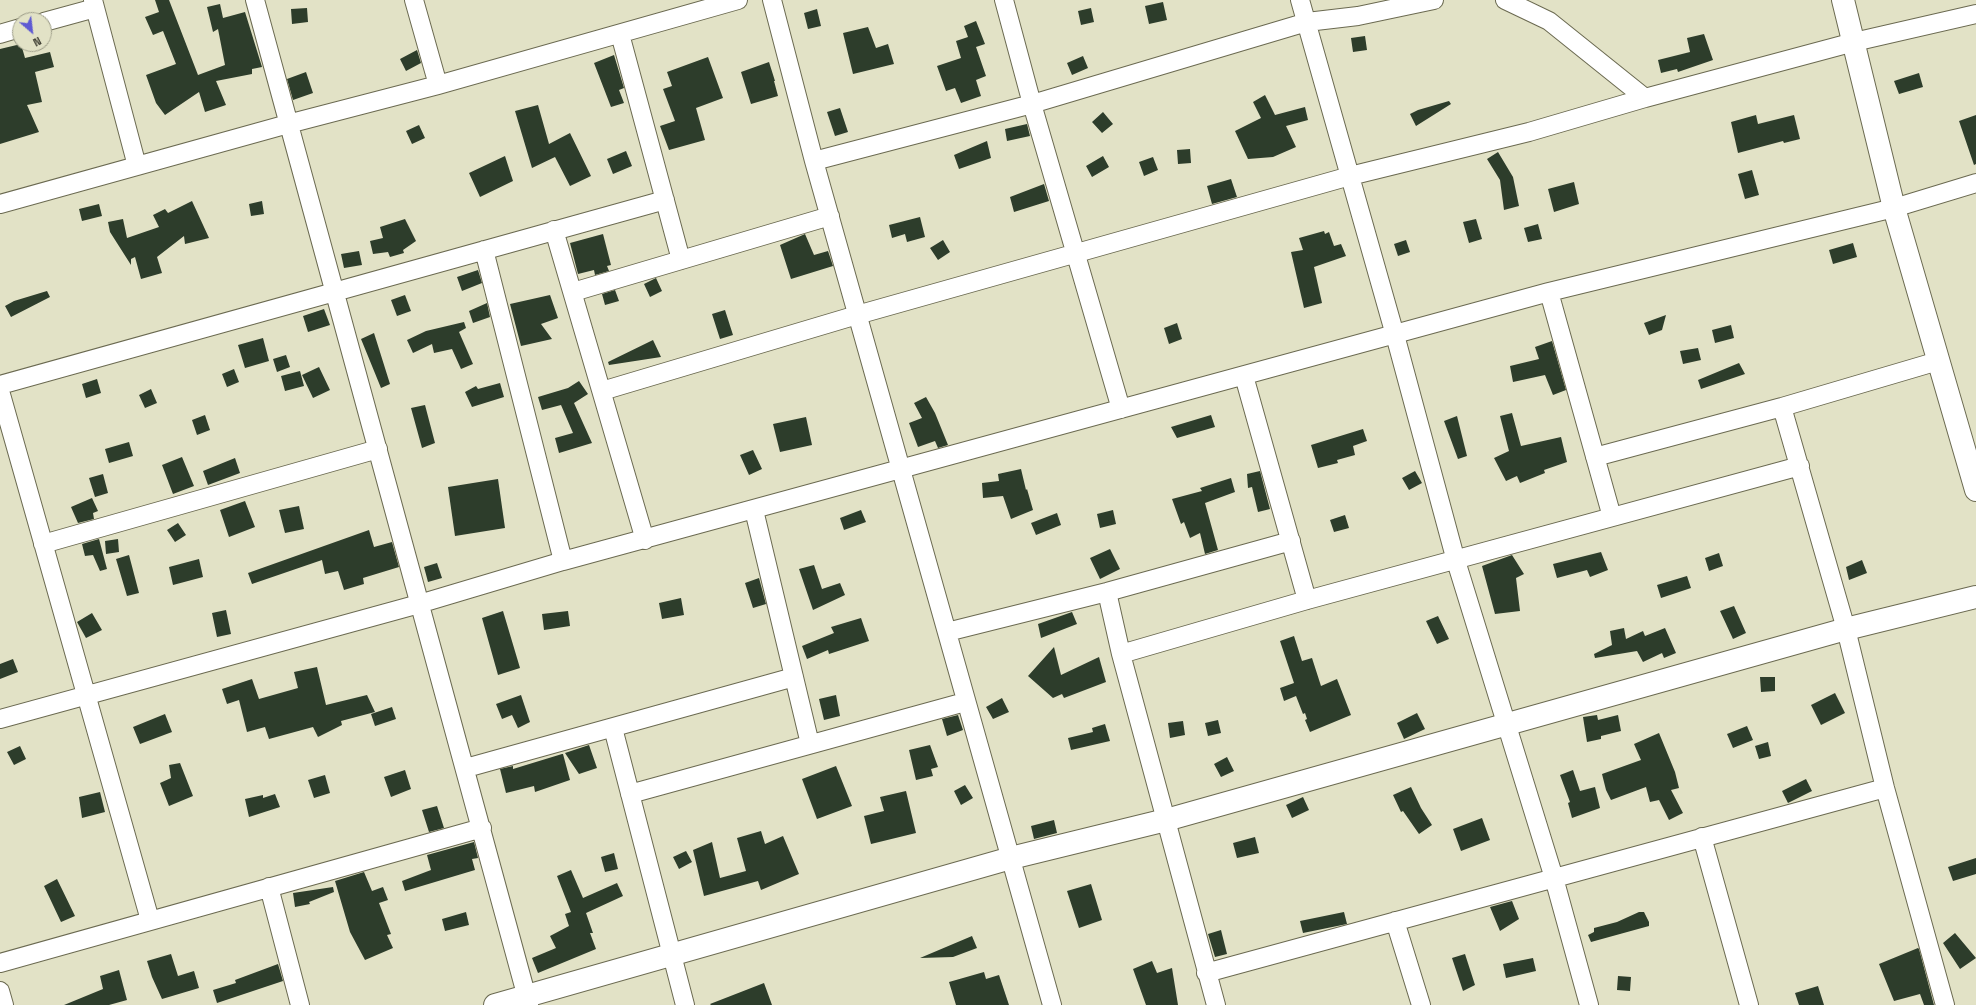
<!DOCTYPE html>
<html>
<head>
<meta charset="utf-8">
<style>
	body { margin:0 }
	#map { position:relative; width:1976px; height:1005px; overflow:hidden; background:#e2e2c6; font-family:"Space Grotesk",sans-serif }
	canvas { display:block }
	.north { position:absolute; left:12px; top:12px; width:40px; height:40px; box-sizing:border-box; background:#e2e2c6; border:1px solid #9f9f8a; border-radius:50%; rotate:152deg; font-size:11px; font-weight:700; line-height:16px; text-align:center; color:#3b3b30 }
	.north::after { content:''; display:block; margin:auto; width:14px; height:18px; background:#5f5ad3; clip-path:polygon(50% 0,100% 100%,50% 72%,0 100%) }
</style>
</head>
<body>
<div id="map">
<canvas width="1976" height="1005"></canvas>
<div class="north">N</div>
</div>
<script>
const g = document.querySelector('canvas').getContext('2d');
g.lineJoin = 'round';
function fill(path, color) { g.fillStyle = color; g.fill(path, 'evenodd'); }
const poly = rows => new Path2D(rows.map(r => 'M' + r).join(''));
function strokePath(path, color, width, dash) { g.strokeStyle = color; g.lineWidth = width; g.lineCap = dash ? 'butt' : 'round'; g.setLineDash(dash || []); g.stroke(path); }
fill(poly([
	[155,0,169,0,198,75,225,65,218,29,213,32,207,7,220,4,223,18,245,12,262,67,252,69,252,74,216,81,226,105,205,112,199,92,165,115,156,103,146,75,176,64,163,31,153,35,145,17,159,12],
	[1163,2,1167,20,1149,24,1145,6],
	[307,8,308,22,292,24,291,9],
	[1091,8,1094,22,1081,25,1078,11],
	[817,9,821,26,808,29,804,13],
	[976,21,985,44,976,47,986,76,976,80,981,96,961,103,955,88,946,91,937,66,961,58,956,41,968,37,964,26],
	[868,27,876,48,888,44,894,64,853,74,843,33],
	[1704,34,1713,60,1678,72,1677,69,1661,73,1658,60,1690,52,1687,38],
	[1365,36,1367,50,1353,52,1351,38],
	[21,44,25,58,50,52,54,67,35,72,42,102,27,105,39,132,0,144,0,49],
	[417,50,421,63,406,71,400,59],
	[614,55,624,88,619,90,624,103,611,107,594,63],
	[1083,56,1088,68,1072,75,1067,63],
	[708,57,723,98,696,108,705,140,669,150,660,126,675,121,663,89,672,86,667,72],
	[769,62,775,81,774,81,778,96,751,104,741,72],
	[306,72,313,93,293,100,287,79],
	[1919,73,1923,87,1899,94,1894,81],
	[1265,95,1275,115,1305,107,1308,120,1286,126,1296,147,1273,157,1248,159,1235,131,1261,118,1253,102],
	[1449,101,1451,104,1416,126,1410,114,1418,110],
	[538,105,549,144,570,133,591,176,570,186,555,157,532,168,515,111],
	[840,108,848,132,835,136,827,112],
	[1103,112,1113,124,1102,133,1092,122],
	[1756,115,1758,124,1794,115,1800,139,1784,143,1783,141,1738,153,1731,122],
	[1976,115,1976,164,1974,165,1959,121],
	[1027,124,1030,136,1007,141,1005,129],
	[419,125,425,138,412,144,406,131],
	[987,141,991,158,959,169,954,155],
	[1190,149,1191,163,1178,164,1177,150],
	[626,151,632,166,613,174,607,159],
	[1498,152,1513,177,1519,206,1504,210,1500,180,1487,159],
	[505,156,513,181,480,197,469,173],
	[1103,156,1109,167,1092,177,1086,166],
	[1153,157,1158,170,1144,176,1139,162],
	[1752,170,1759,195,1745,199,1738,174],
	[1231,179,1237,197,1212,204,1207,186],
	[1574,182,1579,204,1554,212,1548,189],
	[1044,184,1049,201,1014,212,1010,197],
	[192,201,209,238,185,244,184,236,157,257,162,273,141,279,135,257,131,259,131,265,110,232,108,222,123,219,127,238,159,227,153,215,165,209,168,213],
	[262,201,264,214,251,216,249,204],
	[99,204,102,216,82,221,79,209],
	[920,217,925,237,907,242,905,234,892,238,889,225],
	[405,219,416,241,403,250,404,253,390,257,388,252,373,254,370,241,383,238,380,227],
	[1476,219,1482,239,1469,243,1463,222],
	[1538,224,1542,239,1528,242,1524,228],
	[1324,231,1325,234,1329,232,1334,246,1341,244,1346,256,1314,267,1322,303,1304,308,1291,252,1303,250,1299,238],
	[603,234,611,265,607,266,609,271,595,275,594,270,578,274,570,243],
	[805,234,814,255,828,251,833,266,791,279,780,245],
	[943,240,950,252,938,260,930,248],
	[1406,240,1410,252,1398,256,1394,244],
	[1853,243,1857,257,1833,264,1829,250],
	[359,251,362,265,344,268,341,254],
	[478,270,482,283,462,291,457,277],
	[656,278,662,291,650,297,644,284],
	[615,290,619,301,605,305,602,294],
	[47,291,50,297,11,317,5,306,14,301],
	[405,295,411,311,397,316,391,300],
	[550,295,558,318,541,324,552,339,521,346,510,304],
	[487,303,490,317,473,323,469,311],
	[324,309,330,325,308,332,303,316],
	[725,310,733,335,720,339,712,314],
	[1666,315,1662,330,1649,335,1644,323],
	[464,322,466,328,459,332,473,364,461,369,452,349,434,353,432,344,413,353,407,340,426,331],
	[1177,323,1182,339,1169,344,1164,328],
	[1731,325,1734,338,1715,343,1712,330],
	[374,333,390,384,381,388,361,339],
	[263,338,269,361,245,368,238,345],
	[653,340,661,357,609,365,608,362],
	[1552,341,1566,390,1553,395,1545,375,1513,382,1510,366,1539,359,1535,347],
	[1698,348,1701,360,1683,364,1680,351],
	[286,355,290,367,277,372,273,359],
	[1739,363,1745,374,1701,389,1698,380],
	[319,367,330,390,313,398,302,375],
	[234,369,239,382,227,387,222,374],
	[300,371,304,386,285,391,281,376],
	[97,379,101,393,86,398,82,384],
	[579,381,588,394,574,403,592,443,559,453,555,438,573,433,561,405,542,410,538,397,568,388],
	[500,383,504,397,472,407,465,392,476,386,478,389],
	[151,389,157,403,145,408,139,395],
	[926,397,935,413,948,445,938,448,935,441,918,447,909,423,922,418,914,403],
	[425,405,435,443,422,448,411,408],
	[1512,413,1521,446,1561,437,1567,462,1544,470,1545,473,1520,483,1517,476,1506,481,1494,458,1509,451,1500,416],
	[205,415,210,430,197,435,192,420],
	[1211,415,1215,427,1177,438,1171,427],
	[1457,416,1467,456,1458,459,1444,421],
	[806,417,812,445,780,452,773,424],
	[1363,429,1367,441,1353,446,1355,455,1337,460,1338,463,1318,468,1311,445],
	[129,442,133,456,109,463,105,449],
	[753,450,762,469,749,475,740,455],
	[182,457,194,486,173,494,162,465],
	[235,458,240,473,208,485,203,471],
	[1021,469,1026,490,1027,489,1033,510,1011,519,1003,496,983,498,982,483,999,481,998,474],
	[1260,471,1270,509,1258,512,1252,487,1248,488,1247,474],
	[1415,471,1422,483,1409,490,1402,478],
	[103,474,108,493,95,497,89,478],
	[1231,478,1235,492,1205,503,1218,550,1205,554,1200,533,1190,538,1184,522,1181,524,1172,499,1202,491,1200,488],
	[498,479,505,528,455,536,448,487],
	[92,498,98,511,93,513,94,519,78,523,71,507],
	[245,501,255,527,229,537,220,510],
	[299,506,304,529,285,533,279,510],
	[861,510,866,522,844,530,840,518],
	[1113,510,1116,524,1100,528,1097,514],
	[1057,513,1061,525,1036,535,1031,523],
	[1345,515,1349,528,1334,532,1330,520],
	[178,523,186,535,175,542,167,530],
	[369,530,374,547,392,542,399,567,363,578,364,584,344,590,338,571,325,574,322,560,252,584,248,573],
	[99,539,107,569,100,571,93,555,85,556,82,544],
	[118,539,119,552,106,554,105,541],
	[1110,549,1120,569,1100,579,1090,558],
	[1601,552,1608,570,1590,577,1587,570,1557,578,1553,564],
	[1719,553,1723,566,1709,571,1705,558],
	[129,555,139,593,127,596,116,559],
	[1512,555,1524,574,1516,578,1520,611,1495,614,1482,566],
	[199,559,203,577,173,585,169,567],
	[1862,560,1867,573,1849,580,1846,567],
	[437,563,442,578,428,582,424,567],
	[814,565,822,589,840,583,845,595,813,610,799,569],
	[1687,576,1691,588,1661,598,1657,585],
	[759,578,766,604,753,608,745,583],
	[681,598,684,615,662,619,659,603],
	[1734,606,1746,633,1733,639,1720,611],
	[226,610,231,634,217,637,212,613],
	[503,611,520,668,498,675,482,618],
	[568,611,570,626,544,630,542,614],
	[1072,612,1077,624,1041,638,1038,624],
	[92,613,102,630,86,638,77,622],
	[1438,616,1449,639,1437,644,1426,621],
	[861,618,869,641,829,654,828,650,807,659,802,646,834,633,831,627],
	[1624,628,1626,639,1643,631,1645,636,1665,628,1676,653,1664,658,1662,653,1643,662,1637,651,1595,658,1594,654,1612,645,1610,631],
	[1294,636,1302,661,1312,658,1321,686,1337,679,1351,715,1310,732,1305,720,1307,719,1305,713,1303,714,1296,696,1284,701,1280,688,1294,683,1280,641],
	[1054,647,1061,675,1099,657,1106,682,1064,698,1062,694,1053,698,1028,676],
	[13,659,18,672,0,679,0,664],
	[317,667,326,705,367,695,375,712,341,721,342,725,318,737,313,727,269,739,265,727,247,732,239,700,227,704,222,689,252,679,259,699,298,688,294,672],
	[1760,677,1775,677,1775,691,1761,692],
	[1835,693,1845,713,1821,725,1811,705],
	[521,695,530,722,518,728,512,715,502,719,496,704],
	[836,695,840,716,824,720,819,699],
	[1002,698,1009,712,993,719,986,707],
	[392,707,396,719,375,726,371,714],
	[1417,713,1425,729,1404,739,1397,723],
	[165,714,172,732,140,744,133,727],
	[958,715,963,730,947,736,942,719],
	[1597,715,1598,720,1618,715,1621,731,1601,736,1601,739,1587,742,1583,717],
	[1218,720,1221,733,1208,736,1205,723],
	[1183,721,1185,735,1170,738,1168,723],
	[1105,724,1110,741,1071,750,1068,738,1093,732,1092,728],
	[1747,726,1753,740,1733,748,1727,734],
	[1659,733,1675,772,1679,788,1671,790,1683,813,1669,820,1659,800,1650,802,1646,787,1611,800,1606,790,1602,774,1641,760,1634,744],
	[1768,742,1771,756,1759,759,1755,746],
	[589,745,597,768,579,774,565,753],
	[930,745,938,767,931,769,933,776,916,780,909,750],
	[20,746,26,759,14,765,7,752],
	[562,754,563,754,570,780,535,792,534,786,506,793,500,769,513,766,513,769],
	[1227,757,1234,771,1221,777,1214,764],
	[180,763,193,796,169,806,160,783,171,778,169,765],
	[836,766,852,806,817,819,802,779],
	[405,770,411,789,391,797,384,777],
	[1573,770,1580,791,1595,787,1600,808,1572,818,1568,803,1570,802,1560,775],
	[325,775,330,793,314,798,308,780],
	[1806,779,1812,791,1788,803,1782,791],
	[965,785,973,798,961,805,954,791],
	[1411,787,1421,808,1432,825,1419,834,1403,811,1401,812,1393,795],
	[906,791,916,833,871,844,864,816,884,811,880,797],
	[100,792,105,812,82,818,79,797],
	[275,794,280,807,249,817,245,799,263,795,263,798],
	[1303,797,1309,810,1292,818,1286,805],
	[437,806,444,828,429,832,422,810],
	[1482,818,1490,840,1461,851,1453,829],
	[1054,820,1057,833,1034,839,1031,826],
	[761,831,765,844,783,836,799,874,761,890,758,881,704,896,693,850,712,842,720,878,746,871,737,838],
	[1255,837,1259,853,1237,858,1233,843],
	[474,842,478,858,472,859,475,870,405,891,402,881,431,870,427,855],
	[686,851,692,862,679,869,673,857],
	[614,853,618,869,605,872,601,857],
	[1976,858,1976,874,1953,881,1948,867],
	[571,870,583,898,617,883,623,896,586,913,593,933,590,933,596,949,538,973,532,958,556,948,550,936,569,926,565,914,571,912,557,876],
	[364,872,372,891,383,887,388,900,379,903,391,934,387,935,393,948,365,960,350,932,335,881],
	[57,879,75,916,61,922,44,886],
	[1091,884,1102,920,1079,928,1067,891],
	[333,887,334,892,309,902,310,904,295,907,293,893],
	[1512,901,1519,919,1500,931,1490,907],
	[466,912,469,925,445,931,442,919],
	[1344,912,1347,924,1303,933,1300,921],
	[1639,912,1644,912,1649,922,1649,926,1591,942,1588,935,1594,932,1594,928,1617,922],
	[1221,930,1227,954,1215,957,1208,934],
	[1955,933,1976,958,1960,969,1943,943],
	[972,936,977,948,953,957,920,958],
	[1918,948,1919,949,1934,1005,1924,1005,1920,994,1894,1001,1879,964],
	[171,954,178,976,194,971,199,988,162,999,152,977,147,961],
	[1465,954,1475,985,1463,991,1452,958],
	[1533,958,1536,971,1506,978,1503,964],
	[1152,961,1157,973,1172,968,1178,1005,1146,1005,1133,969],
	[278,964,283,981,217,1003,213,990,236,983,235,980],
	[119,970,127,1000,109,1005,64,1005,103,989,100,976],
	[984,972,986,979,999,975,1009,1005,956,1005,949,982],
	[1618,976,1631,977,1630,991,1617,990],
	[764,983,772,1005,711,1005,710,1004],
	[1818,986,1824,1005,1799,1005,1795,993]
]), '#2d3d2b');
const street = poly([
	[93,0,137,166],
	[255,0,529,1005],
	[414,0,438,85],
	[772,0,814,161,1052,1005],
	[1004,0,1032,104,1121,409],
	[1300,0,1395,335,1456,561,1554,878,1589,1005],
	[1505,0,1549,21,1645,98],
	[44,22,95,8],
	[0,34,20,28],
	[620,34,681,260],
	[814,161,1032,104,1307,22,1358,16,1434,0],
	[0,204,288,124,438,85,738,0],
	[554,230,645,540],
	[484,250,563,561],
	[573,292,830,216],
	[1549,292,1612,517],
	[1244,376,1307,600],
	[0,385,665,200],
	[0,391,150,920],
	[602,391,857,315,1350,176,1529,132,1645,98,1854,42,1976,14],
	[1782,407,1846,629,1885,788,1945,1005],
	[1595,457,1782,407,1938,361],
	[754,510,810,744],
	[43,544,378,449],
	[1107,592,1121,654,1216,1005],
	[947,632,1107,592,1291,541],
	[1121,654,1307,600,1800,466],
	[0,719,419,604,563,561,1549,292,1894,208,1976,183],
	[613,728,685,1005],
	[466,768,794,677],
	[630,794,965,702],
	[1702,837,1749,1005],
	[269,887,300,1005],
	[1395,921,1421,1005],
	[0,963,482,828],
	[1206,973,1885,788],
	[0,991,4,1005]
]);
const secondary = poly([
	[1843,0,1894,208,1976,490],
	[495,1005,1011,858,1166,820,1846,629,1976,597]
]);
strokePath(street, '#6b6a51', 20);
strokePath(secondary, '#6b6a51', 24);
strokePath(street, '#fff', 18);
strokePath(secondary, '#fff', 22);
</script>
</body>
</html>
